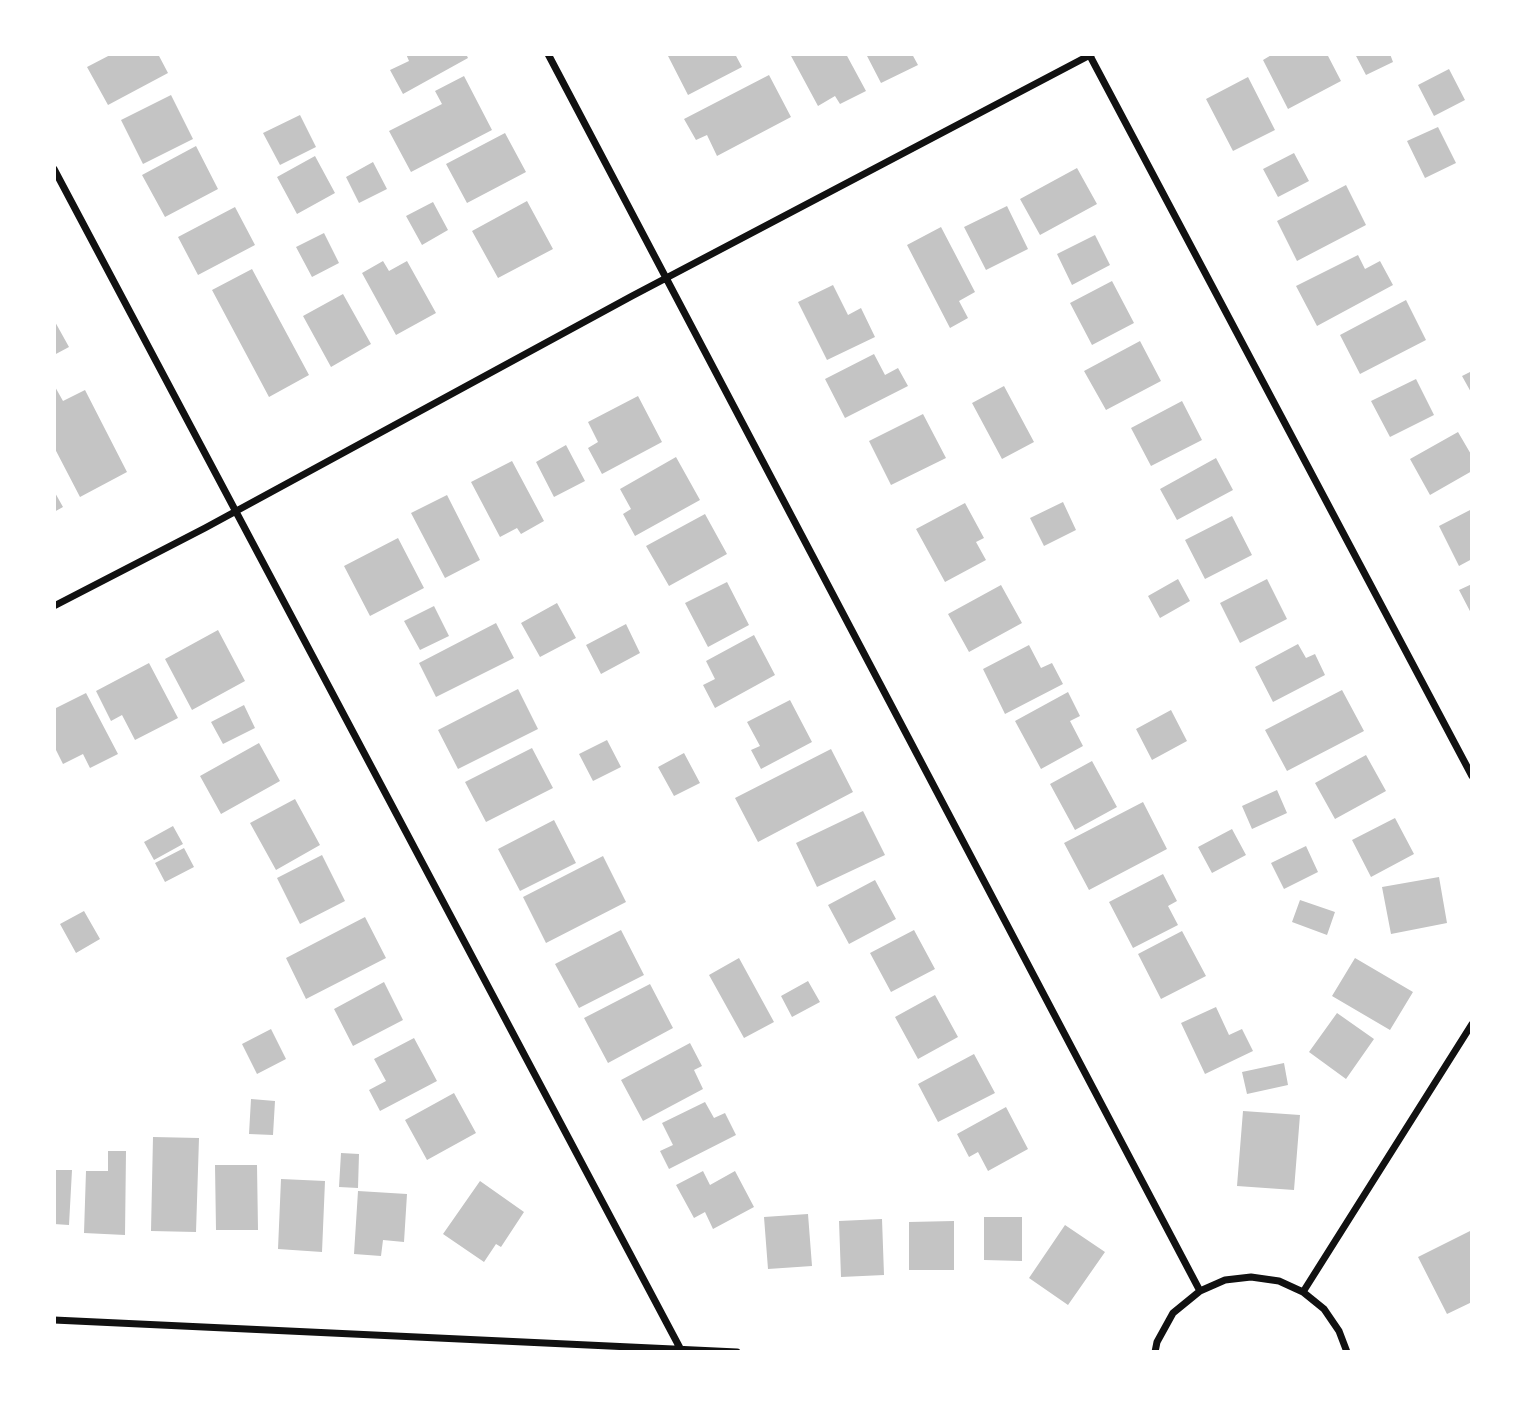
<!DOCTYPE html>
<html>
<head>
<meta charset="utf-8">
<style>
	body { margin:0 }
	#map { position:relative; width:1526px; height:1406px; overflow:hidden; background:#fff; font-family:"Titillium Web",sans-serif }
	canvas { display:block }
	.frame { position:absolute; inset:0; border:56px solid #fff; pointer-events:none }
</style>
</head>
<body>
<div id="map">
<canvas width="1526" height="1406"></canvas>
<div class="frame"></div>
</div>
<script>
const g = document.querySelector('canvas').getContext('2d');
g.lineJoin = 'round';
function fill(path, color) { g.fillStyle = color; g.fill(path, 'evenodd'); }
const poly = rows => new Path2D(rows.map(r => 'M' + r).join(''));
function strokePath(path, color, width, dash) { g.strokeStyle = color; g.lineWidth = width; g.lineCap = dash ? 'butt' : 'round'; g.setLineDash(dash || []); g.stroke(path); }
fill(poly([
	[112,54,158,54,168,73,108,105,87,67],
	[406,54,466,54,468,58,403,94,390,70,409,61],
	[667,54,735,54,742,67,688,95],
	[790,54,846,54,866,91,840,104,835,96,818,106],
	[866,54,912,54,918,65,881,83],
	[1273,54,1327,54,1341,81,1288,109,1263,60],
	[1355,54,1390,54,1393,62,1366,75],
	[1449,69,1465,100,1434,116,1418,85],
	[769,75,791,117,717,156,707,135,696,140,684,119],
	[464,76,492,130,411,172,389,131,442,104,435,91],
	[1248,77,1275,130,1233,151,1206,99],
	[171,95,193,139,143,164,121,120],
	[300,115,316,147,280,165,263,133],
	[1438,127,1456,163,1425,178,1407,141],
	[505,133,526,172,467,203,446,164],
	[196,146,218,189,165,217,142,175],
	[1294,153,1309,181,1278,197,1263,169],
	[315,156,335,193,297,214,277,177],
	[373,162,387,189,359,203,346,177],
	[1077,168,1097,204,1040,235,1020,199],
	[1346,185,1366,225,1297,261,1277,221],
	[527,201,553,249,498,278,472,231],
	[433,202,448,230,422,245,406,216],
	[1007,206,1028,249,986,270,964,227],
	[235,207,255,245,198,275,178,237],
	[941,227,975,292,959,301,968,318,950,328,907,245],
	[324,233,339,263,312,277,296,247],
	[1095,235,1110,265,1072,285,1057,254],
	[1358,255,1365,269,1380,261,1393,285,1317,326,1296,286],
	[383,261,389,271,407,261,436,313,396,335,362,273],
	[252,269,309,375,269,397,212,290],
	[1112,281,1134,323,1092,345,1070,303],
	[833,285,848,315,861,308,875,337,827,360,798,302],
	[343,294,371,344,331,367,303,316],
	[1406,300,1426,340,1360,374,1340,335],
	[54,320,69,347,54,355],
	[1140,341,1161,381,1106,410,1084,371],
	[874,354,885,375,898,368,908,386,845,418,825,379],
	[1472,371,1472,394,1462,376],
	[1416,379,1434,415,1390,437,1371,401],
	[54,385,63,401,85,390,127,472,80,497,54,447],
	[1004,386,1034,442,1002,459,972,403],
	[638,396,662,442,602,474,588,448,598,442,588,422],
	[1182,401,1202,440,1151,466,1131,428],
	[923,414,946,458,891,485,869,441],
	[1458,432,1472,456,1472,471,1430,495,1410,459],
	[566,445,585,481,554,497,536,462],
	[676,457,700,500,635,536,623,514,631,509,620,489],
	[1216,458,1233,490,1177,520,1160,489],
	[512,461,544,521,521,534,517,528,500,537,471,482],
	[54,491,63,507,54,512],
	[447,495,480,560,445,578,411,513],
	[1063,502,1076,530,1044,546,1030,518],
	[965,503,984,538,976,542,986,560,945,582,916,529],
	[1472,509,1472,559,1459,566,1439,526],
	[705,514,727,554,669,586,646,546],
	[1232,516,1252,555,1205,579,1185,540],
	[398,538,424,588,370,616,344,566],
	[1178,579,1190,601,1160,618,1148,596],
	[1267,579,1287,619,1240,643,1220,603],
	[727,582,749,625,708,647,685,603],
	[1472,584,1472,615,1459,590],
	[1001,585,1022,623,969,652,948,614],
	[557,603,576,638,540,657,521,623],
	[434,606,449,636,420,650,404,621],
	[496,623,514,658,436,697,419,663],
	[626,624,640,653,601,674,586,645],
	[218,630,245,681,192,710,165,659],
	[754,635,775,675,715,708,703,685,715,679,706,661],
	[1298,644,1306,658,1315,654,1325,675,1273,702,1255,667],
	[1029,645,1041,668,1052,663,1063,684,1005,714,983,669],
	[149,663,178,718,135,740,122,715,111,721,96,691],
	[518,689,538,729,458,769,438,730],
	[1342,690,1364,731,1287,771,1265,730],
	[1068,692,1080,716,1070,721,1083,746,1041,769,1015,721],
	[86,693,118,754,90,768,83,754,63,764,54,746,54,709],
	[790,700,812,742,761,769,751,750,760,746,747,722],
	[244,705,255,728,223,744,211,722],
	[1171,710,1187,741,1152,760,1136,729],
	[607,740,621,767,593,781,579,754],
	[259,743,280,781,221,814,200,776],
	[532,748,553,788,486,822,465,782],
	[831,749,853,792,758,842,735,798],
	[684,753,700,783,674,796,658,767],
	[1366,755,1386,791,1335,819,1315,783],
	[1092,761,1117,807,1075,830,1050,784],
	[1277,790,1287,813,1252,829,1242,806],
	[295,799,320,845,276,870,250,823],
	[1143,802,1167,849,1089,890,1064,843],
	[863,811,885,855,817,887,796,843],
	[1395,818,1414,854,1371,877,1352,840],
	[554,820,576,863,520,891,498,849],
	[173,826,183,844,154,860,144,842],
	[1232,829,1246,855,1212,873,1198,847],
	[1306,846,1318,872,1284,889,1271,863],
	[184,848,194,867,165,882,155,863],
	[322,855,345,901,300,924,277,878],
	[603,856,626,902,546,943,523,897],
	[1163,874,1177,901,1168,906,1178,925,1133,948,1109,902],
	[1439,877,1447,923,1391,934,1382,887],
	[875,880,896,919,849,944,828,905],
	[1300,900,1335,912,1327,935,1292,922],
	[84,911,100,939,76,953,60,924],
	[365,917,386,958,306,999,286,958],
	[621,930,644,975,579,1008,555,964],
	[914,930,935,969,891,992,870,953],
	[1182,931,1206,976,1161,999,1138,954],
	[739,958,774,1022,744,1038,709,975],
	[1355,958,1413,992,1390,1030,1332,996],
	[808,981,820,1002,792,1017,781,996],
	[384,982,403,1020,353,1046,334,1009],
	[650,984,673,1028,608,1063,584,1018],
	[935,995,958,1037,918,1059,895,1017],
	[1216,1007,1229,1035,1242,1029,1253,1051,1205,1074,1181,1023],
	[1337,1013,1374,1039,1346,1079,1309,1052],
	[271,1029,286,1059,257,1074,242,1044],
	[414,1038,437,1081,380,1111,369,1090,386,1081,374,1059],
	[690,1043,702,1066,694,1070,703,1089,643,1121,621,1080],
	[974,1054,995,1093,938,1122,918,1084],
	[1284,1063,1288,1085,1247,1094,1242,1072],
	[454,1093,476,1133,427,1160,405,1120],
	[251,1099,275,1101,273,1135,249,1134],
	[705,1102,714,1118,725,1113,736,1135,669,1169,660,1151,673,1145,662,1123],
	[1006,1107,1028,1149,988,1171,978,1152,969,1157,957,1134],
	[1243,1111,1300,1115,1294,1190,1237,1186],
	[153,1137,199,1138,196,1232,151,1231],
	[108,1151,126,1151,125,1235,84,1233,86,1171,108,1171],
	[341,1153,359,1154,358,1188,339,1187],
	[215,1165,257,1165,258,1230,216,1230],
	[54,1170,72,1170,69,1225,54,1224],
	[703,1171,710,1185,735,1171,754,1207,713,1229,705,1212,694,1218,676,1185],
	[281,1179,325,1181,322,1252,278,1249],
	[480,1181,524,1212,501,1247,496,1244,484,1262,443,1234],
	[358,1191,407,1194,404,1242,383,1240,381,1256,354,1254],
	[808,1214,812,1266,768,1269,764,1217],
	[984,1217,1022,1217,1022,1261,984,1260],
	[882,1219,884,1275,841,1277,839,1221],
	[954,1221,954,1270,909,1270,909,1222],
	[1065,1225,1105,1252,1068,1305,1029,1278],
	[1472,1230,1472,1302,1447,1314,1418,1257]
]), '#c4c4c4');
strokePath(poly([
	[548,54,1200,1291],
	[1089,54,1472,776],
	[54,169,680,1348],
	[54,606,205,528,632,296,1092,54],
	[1303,1292,1472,1024],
	[54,1320,737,1352],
	[1155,1352,1157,1342,1173,1313,1200,1291,1225,1280,1251,1277,1279,1281,1303,1292,1324,1309,1339,1331,1347,1352]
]), '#111', 7);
</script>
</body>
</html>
